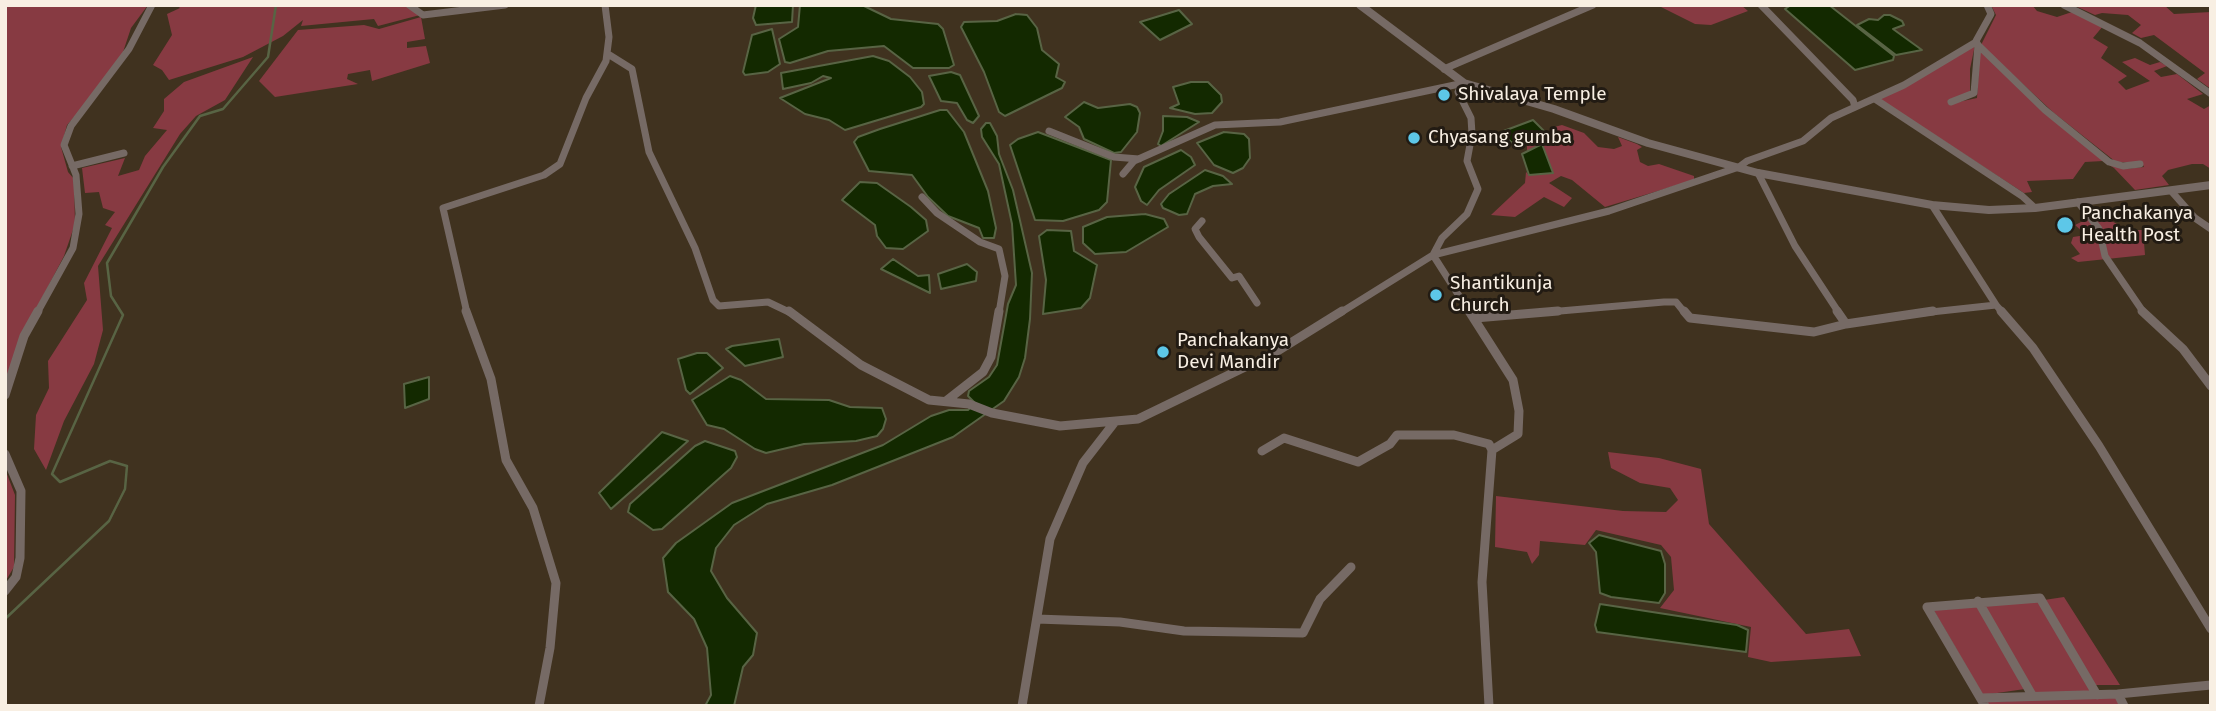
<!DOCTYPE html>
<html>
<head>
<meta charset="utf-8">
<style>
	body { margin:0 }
	#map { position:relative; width:2216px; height:711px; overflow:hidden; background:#40321f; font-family:"Fira Sans",sans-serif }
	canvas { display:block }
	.frame { position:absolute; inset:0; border:7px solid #f8efe3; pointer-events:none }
</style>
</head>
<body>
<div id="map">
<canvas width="2216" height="711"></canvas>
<div class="frame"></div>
</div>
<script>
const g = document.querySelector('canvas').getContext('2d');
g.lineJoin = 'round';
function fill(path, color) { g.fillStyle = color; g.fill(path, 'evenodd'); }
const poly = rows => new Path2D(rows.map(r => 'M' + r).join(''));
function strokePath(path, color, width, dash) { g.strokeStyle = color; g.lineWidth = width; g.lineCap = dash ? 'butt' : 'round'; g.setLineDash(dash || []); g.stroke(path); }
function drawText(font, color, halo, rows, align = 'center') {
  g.font = font + ' "Fira Sans",sans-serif'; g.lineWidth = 6; g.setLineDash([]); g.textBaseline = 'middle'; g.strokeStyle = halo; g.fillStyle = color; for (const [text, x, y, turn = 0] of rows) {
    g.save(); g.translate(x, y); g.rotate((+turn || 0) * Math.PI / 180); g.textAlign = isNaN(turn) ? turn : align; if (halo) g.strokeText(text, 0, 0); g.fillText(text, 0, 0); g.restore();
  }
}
fill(poly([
	[5,5,148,5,131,28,122,55,98,91,67,125,61,147,68,172,74,179,75,224,64,256,18,344,5,383],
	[177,5,406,5,420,15,378,26,374,19,301,26,303,20,283,36,243,57,169,80,162,70,153,65,172,35,167,14,180,8],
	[1644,5,1741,5,1748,11,1711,25,1695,24,1659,6],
	[1991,5,2032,5,2037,11,2057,17,2072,12,2103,26,2093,38,2108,47,2101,58,2127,76,2118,82,2126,90,2150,81,2122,62,2135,58,2150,65,2160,62,2167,66,2154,71,2161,77,2177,74,2203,94,2187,99,2204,109,2211,105,2211,169,2203,164,2192,164,2168,170,2162,176,2169,185,2135,190,2114,168,2103,161,2085,162,2073,179,2027,181,2032,192,2024,193,1879,99,1975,45,1970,69,1970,93,1948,100,1949,104,1977,98,1980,48,2042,110,2124,169,2144,167,2142,163,2116,162,2054,113,1981,45,1996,15],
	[2073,5,2164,5,2174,14,2211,12,2211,89,2197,79,2205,73,2154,35,2141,38,2132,33,2141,25,2128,15,2102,13,2095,15],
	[421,17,425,39,407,42,407,48,426,46,430,63,372,81,370,70,348,74,347,79,358,84,275,97,259,81,298,30,364,25,379,29],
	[253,57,225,100,196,116,180,134,98,266,103,330,94,364,64,421,46,470,34,449,36,415,49,388,48,361,87,300,84,283,112,228,105,225,115,212,103,208,99,192,85,193,82,168,125,158,118,176,139,170,145,156,167,130,153,128,164,111,164,99,184,82],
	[1562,125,1584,133,1598,147,1614,149,1622,146,1618,137,1637,144,1642,147,1637,150,1640,162,1648,166,1659,164,1694,176,1694,180,1605,207,1572,180,1561,176,1549,183,1572,198,1564,207,1544,197,1515,217,1491,215,1525,183,1526,172,1529,175,1552,173,1542,144,1527,151,1527,145,1556,132,1550,128],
	[2105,217,2127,230,2143,230,2145,255,2078,262,2071,258,2080,254,2071,243,2073,237,2086,235,2075,225,2085,220,2100,221],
	[1608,452,1659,458,1701,469,1709,524,1806,634,1849,629,1861,656,1771,662,1748,657,1751,627,1660,608,1674,590,1671,557,1661,545,1596,530,1585,545,1540,541,1539,555,1532,564,1527,552,1495,547,1496,496,1623,511,1666,512,1678,500,1670,488,1640,483,1611,468],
	[5,469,15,495,14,567,5,582],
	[2064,597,2120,685,2095,685,2044,600],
	[2039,600,2093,693,2033,692,1982,604],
	[1977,604,2025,689,1983,695,1933,609],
	[2116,696,2121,706,1988,706,1987,702]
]), '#873a42');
const water = poly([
	[756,5,793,5,792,22,756,25,753,18,756,5],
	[800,5,862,5,891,19,938,24,943,29,954,65,949,68,913,68,884,46,828,51,790,63,785,62,779,39,798,27,800,5],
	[1791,5,1829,5,1894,56,1893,60,1855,70,1785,9,1791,5],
	[1179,10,1192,24,1160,40,1140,22,1179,10],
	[1016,14,1027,15,1037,28,1042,50,1059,64,1056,77,1065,82,1062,88,1005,116,999,112,984,72,961,27,964,22,997,21,1016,14],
	[1884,15,1890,15,1902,21,1904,25,1893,29,1922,50,1896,55,1857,25,1869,19,1878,20,1884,15],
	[772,29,780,64,768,72,745,75,743,72,752,35,772,29],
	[873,56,889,61,910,77,922,92,924,104,921,107,845,130,829,120,805,114,780,98,831,78,823,76,811,83,783,89,781,73,873,56],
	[951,72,960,75,979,116,973,123,967,120,957,103,941,101,929,76,951,72],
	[1191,82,1208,82,1221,95,1222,102,1212,113,1195,114,1170,108,1179,104,1173,87,1191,82],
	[1084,102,1098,108,1130,104,1137,107,1140,113,1137,132,1121,152,1114,153,1084,139,1079,127,1065,117,1084,102],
	[940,110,947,110,964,132,988,191,996,228,994,238,983,238,979,228,948,216,928,197,912,175,869,171,854,142,858,137,880,129,940,110],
	[1163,116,1187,117,1199,122,1161,146,1158,144,1163,131,1163,116],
	[1533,120,1547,134,1524,143,1518,139,1512,143,1501,132,1533,120],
	[986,123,990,123,997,136,999,154,1013,190,1032,273,1030,319,1025,358,1019,377,1004,401,953,437,832,485,767,504,734,525,716,548,711,571,727,598,757,633,753,655,743,667,734,706,705,706,711,695,707,648,694,619,668,592,663,558,676,543,732,503,883,445,931,416,949,410,968,410,975,403,968,396,969,391,989,377,997,365,1008,304,1016,285,1012,224,999,164,982,137,981,129,986,123],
	[1038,132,1111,160,1107,202,1099,210,1063,221,1035,220,1010,145,1018,139,1038,132],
	[1224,132,1244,134,1249,139,1250,158,1243,168,1233,173,1214,165,1197,143,1224,132],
	[1542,144,1553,173,1529,175,1522,154,1542,144],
	[1181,150,1191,157,1195,165,1159,190,1147,205,1141,201,1135,187,1144,167,1181,150],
	[1205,170,1223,176,1232,184,1213,186,1195,194,1187,214,1179,215,1163,208,1161,204,1169,194,1205,170],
	[860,182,877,183,911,207,926,220,928,231,903,249,886,248,877,236,875,225,842,200,860,182],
	[1145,214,1164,219,1168,227,1126,252,1095,254,1083,243,1083,227,1107,217,1145,214],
	[1047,230,1071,231,1074,251,1097,265,1090,298,1081,308,1043,314,1046,280,1039,236,1047,230],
	[893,259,918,276,929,275,930,293,881,269,893,259],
	[967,264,977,272,976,281,941,289,938,274,967,264],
	[779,339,783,357,745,366,726,349,732,346,779,339],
	[697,353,707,353,723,368,690,394,686,390,678,359,697,353],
	[730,376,741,380,766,399,829,400,850,407,882,408,886,419,883,429,877,436,856,441,804,444,766,453,755,449,724,429,707,425,692,400,730,376],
	[429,377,429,399,405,408,404,384,429,377],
	[662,432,688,441,611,509,599,493,662,432],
	[705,441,735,451,737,457,731,468,662,529,653,530,628,512,630,504,695,446,705,441],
	[1599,535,1661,551,1665,564,1665,593,1659,603,1611,597,1600,593,1596,552,1589,543,1599,535],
	[1600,604,1737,625,1748,630,1746,652,1597,632,1595,625,1600,604]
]);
fill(water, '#132900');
strokePath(water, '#586444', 2);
strokePath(poly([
	[202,5,206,5],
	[5,619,109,521,125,489,127,466,110,461,60,482,52,474,123,315,111,296,107,263,163,167,200,116,223,109,268,57,276,5]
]), '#586444', 2.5);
strokePath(poly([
	[409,5,423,15,505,5],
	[1761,5,1853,100,1855,107],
	[1987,5,1991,14,1976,41,1978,45,2045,110,2109,162,2123,166,2140,164],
	[2064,5,2140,43,2211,94],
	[608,54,632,69,649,152,695,248,713,300,719,306,768,302,791,313],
	[1444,69,1593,5],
	[1875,99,2022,196,2035,208],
	[1951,102,1974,93,1978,45],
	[1049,131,1114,157,1139,159],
	[72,166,124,153],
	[1758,173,1795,246,1839,313],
	[1123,174,1134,161,1215,125,1280,122,1464,83],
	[2172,192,2195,218,2211,229],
	[922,197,937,213,980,242,999,249,1005,276,999,313],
	[2078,202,2099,229,2105,256,2144,313],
	[1202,221,1195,229,1199,237,1232,278,1239,276,1257,303],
	[1996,305,2003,313],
	[37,313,73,248,79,214,76,175,64,145,71,126,129,49,152,5],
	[467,313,443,208,544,175,560,164,586,98,606,61,609,37,605,5],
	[1340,313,1433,255,1442,238,1467,214,1478,189,1467,161,1472,134,1471,118,1458,92,1464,83],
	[1470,313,1433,255,1609,211,1739,167,1747,161,1803,141,1831,118,1904,85,1976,42],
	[1537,313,1664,302,1676,302,1685,313],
	[1922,313,1996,305,1932,205]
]), '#766a65', 7);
strokePath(poly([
	[466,311,491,379,506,460,533,508,556,583,550,648,539,706],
	[789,311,861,365,929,400,969,404,992,413,1060,426,1138,419,1276,352,1342,311],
	[1469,311,1513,380,1519,411,1518,434,1492,450,1482,582,1489,706],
	[1684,311,1690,318,1814,332,1846,324,1837,311],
	[2001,311,2033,348,2099,446,2211,629],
	[2142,311,2183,349,2211,386],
	[1475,318,1558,311],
	[1846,324,1933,311],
	[5,395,24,336,38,311],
	[946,401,983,372,991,357,999,311],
	[1262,451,1284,438,1358,462,1390,444,1397,435,1454,435,1489,444,1492,450],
	[5,454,21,491,20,558,16,577,5,591],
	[1978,601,2032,695],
	[1037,619,1120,622,1184,631,1303,633,1320,599,1351,567],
	[1981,698,2118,694],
	[1022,706,1050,539,1083,463,1114,423],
	[1985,706,1927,607,2040,598,2097,695],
	[2124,706,2118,694,2211,685]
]), '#766a65', 9);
strokePath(poly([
	[1360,5,1464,83,1554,109,1648,143,1758,173,1932,205,1989,210,2035,208,2211,185]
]), '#766a65', 8);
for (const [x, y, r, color] of [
	[1444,95,7,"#5dc7e8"],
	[1414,138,7,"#5dc7e8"],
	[2065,225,9,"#5dc7e8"],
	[1436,295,7,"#5dc7e8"],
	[1163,352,7,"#5dc7e8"]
]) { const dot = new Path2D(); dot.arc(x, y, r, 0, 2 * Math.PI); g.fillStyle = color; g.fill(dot); strokePath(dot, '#221b13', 2.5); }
drawText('19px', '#f8efe3', '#221b13', [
	["Shivalaya Temple",1458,95],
	["Chyasang gumba",1428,138],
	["Panchakanya",2081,214],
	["Health Post",2081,236],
	["Shantikunja",1450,284],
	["Church",1450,306],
	["Panchakanya",1177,341],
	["Devi Mandir",1177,363]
], 'left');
</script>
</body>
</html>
